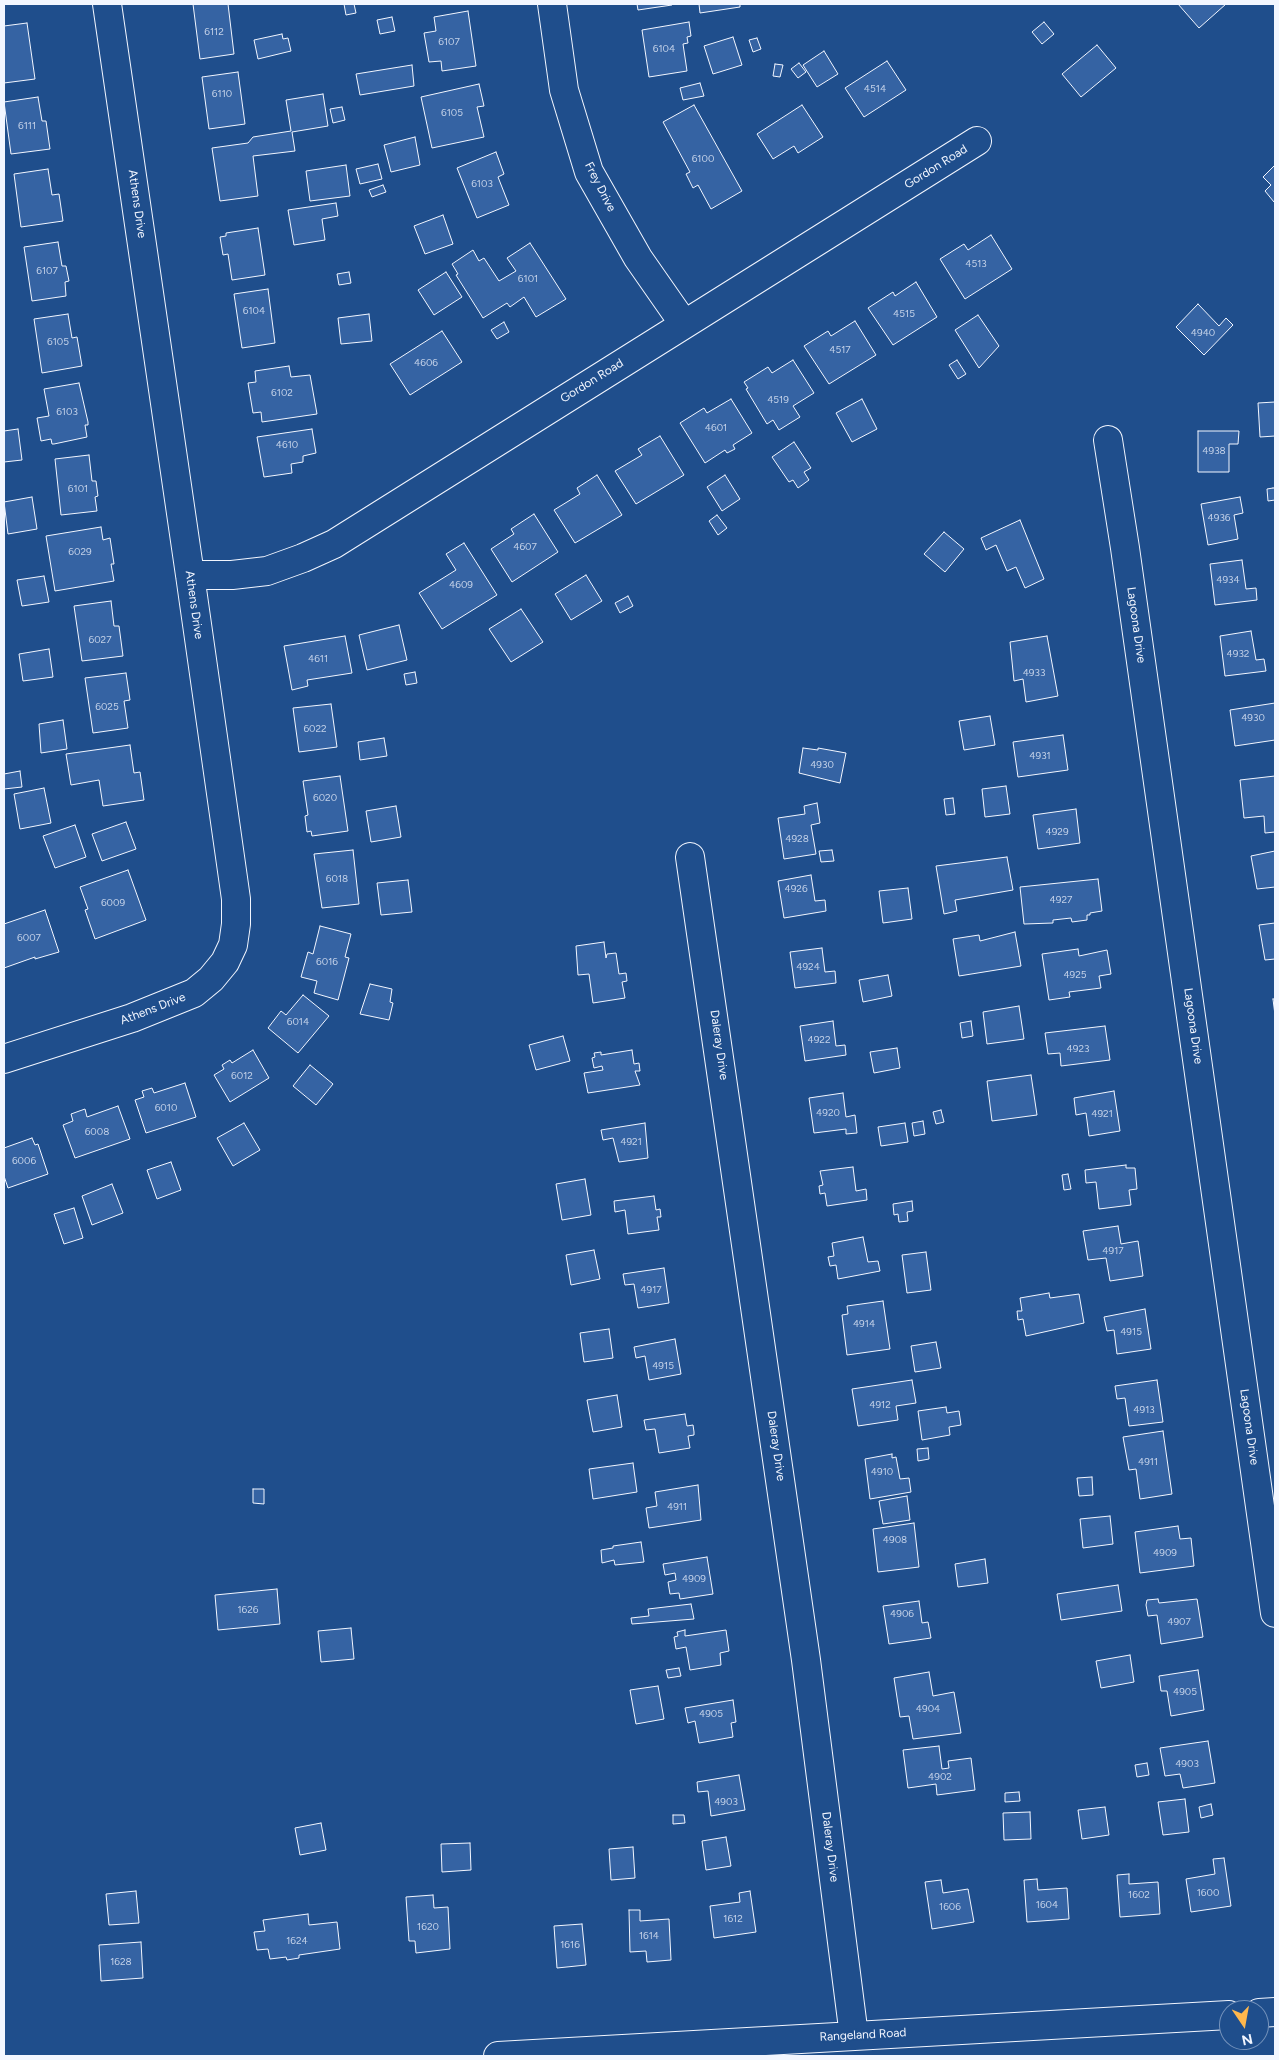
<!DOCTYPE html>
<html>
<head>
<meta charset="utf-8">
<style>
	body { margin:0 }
	#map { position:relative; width:1279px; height:2060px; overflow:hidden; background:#1f4e8c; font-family:Figtree,sans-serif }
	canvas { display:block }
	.frame { position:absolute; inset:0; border:5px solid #f2f6ff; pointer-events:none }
	.north { position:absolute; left:1219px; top:2000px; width:50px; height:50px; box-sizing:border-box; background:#1f4e8c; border:1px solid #7391ba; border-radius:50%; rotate:168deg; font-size:14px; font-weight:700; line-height:20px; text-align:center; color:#f2f6ff }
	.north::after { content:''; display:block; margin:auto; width:18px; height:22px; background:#ffb74d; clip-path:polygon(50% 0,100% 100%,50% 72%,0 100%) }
</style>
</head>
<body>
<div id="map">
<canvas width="1279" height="2060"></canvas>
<div class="frame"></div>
<div class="north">N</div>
</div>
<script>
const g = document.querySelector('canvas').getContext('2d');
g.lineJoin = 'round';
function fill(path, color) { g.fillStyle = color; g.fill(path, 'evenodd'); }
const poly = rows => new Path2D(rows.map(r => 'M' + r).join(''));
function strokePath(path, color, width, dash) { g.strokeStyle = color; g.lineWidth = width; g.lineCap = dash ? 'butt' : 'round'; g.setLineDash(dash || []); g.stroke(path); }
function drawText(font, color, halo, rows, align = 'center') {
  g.font = font + ' Figtree,sans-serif'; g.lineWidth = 4; g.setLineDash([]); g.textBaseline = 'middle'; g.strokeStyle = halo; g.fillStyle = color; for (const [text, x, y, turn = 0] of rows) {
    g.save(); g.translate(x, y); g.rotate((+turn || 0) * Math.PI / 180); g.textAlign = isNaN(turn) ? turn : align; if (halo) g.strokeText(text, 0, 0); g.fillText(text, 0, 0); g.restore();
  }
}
const building = poly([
	[193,4,228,4,234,54,200,59,193,4],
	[344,4,354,4,356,13,346,15,344,4],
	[637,4,672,4,672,5,638,10,637,4],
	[699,4,740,4,740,7,700,13,699,4],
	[1178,4,1226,4,1199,28,1178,4],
	[468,11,476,66,442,71,441,61,429,62,424,33,436,31,434,17,468,11],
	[392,17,395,31,380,34,377,20,392,17],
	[689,22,691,36,687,37,688,43,683,44,687,71,649,77,642,30,689,22],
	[1044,22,1054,34,1042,44,1032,32,1044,22],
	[27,23,35,79,4,83,4,26,27,23],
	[282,34,283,39,288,38,291,51,258,59,254,40,282,34],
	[733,37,742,65,713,74,704,46,733,37],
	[757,38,761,49,753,52,749,40,757,38],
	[1097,45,1116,68,1081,97,1062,74,1097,45],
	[824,51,838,74,817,87,803,65,824,51],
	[887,61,906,90,864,117,845,88,887,61],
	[799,63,806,72,798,78,791,69,799,63],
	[775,64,783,65,780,77,773,76,775,64],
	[412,65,414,86,360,95,356,74,412,65],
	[238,72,245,124,209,129,202,77,238,72],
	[700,83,704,96,683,100,680,88,700,83],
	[479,84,484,106,477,107,484,137,432,148,421,97,479,84],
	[323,94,328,126,292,132,295,151,253,156,258,196,220,201,212,148,248,143,253,137,291,131,286,100,323,94],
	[38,97,42,121,46,121,50,149,11,154,4,102,38,97],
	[694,105,742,191,711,209,698,185,693,188,686,174,690,172,663,122,694,105],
	[802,105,823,137,798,153,794,146,773,159,757,134,802,105],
	[342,107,345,120,333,123,330,109,342,107],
	[415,137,420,165,391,172,384,145,415,137],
	[496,152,504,174,498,177,509,205,477,218,457,168,496,152],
	[378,164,382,179,360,184,356,169,378,164],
	[346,165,350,196,310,201,306,171,346,165],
	[1275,165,1275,202,1274,202,1265,191,1271,185,1263,177,1275,165],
	[48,169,52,195,59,194,63,221,21,227,14,174,48,169],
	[383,185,386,192,372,197,369,190,383,185],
	[336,203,338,216,322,219,325,240,294,245,288,210,336,203],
	[443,215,453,244,425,254,414,226,443,215],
	[258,228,265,275,232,280,228,254,223,255,220,237,226,236,226,233,258,228],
	[991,235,1012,269,965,299,940,259,964,244,968,250,991,235],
	[58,242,62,266,66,266,69,281,65,282,66,296,32,301,24,247,58,242],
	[530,243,566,299,536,317,524,297,510,307,507,303,483,318,456,275,458,274,452,264,473,250,479,261,484,258,499,281,516,271,507,258,530,243],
	[349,272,351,283,339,285,337,274,349,272],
	[446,272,462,297,434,315,418,290,446,272],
	[916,282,937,317,893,345,868,308,893,292,895,296,916,282],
	[268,289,275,343,242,348,234,294,268,289],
	[1198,304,1219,326,1226,318,1233,325,1204,355,1176,327,1198,304],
	[68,314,72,338,77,337,82,366,42,373,34,319,68,314],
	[369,314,372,341,341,344,338,318,369,314],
	[978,315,999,346,979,368,955,330,978,315],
	[855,321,876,355,829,384,804,346,828,331,831,336,855,321],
	[504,322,509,332,497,339,491,330,504,322],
	[442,331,462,362,410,395,390,364,442,331],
	[793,360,814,393,793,406,800,417,779,430,773,420,767,424,746,389,748,388,744,382,768,367,772,373,793,360],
	[957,360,966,374,958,379,949,365,957,360],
	[289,366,291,377,310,375,317,414,262,422,261,412,253,413,248,383,256,382,255,371,289,366],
	[79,383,88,422,88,425,85,425,87,437,54,444,52,444,51,439,41,441,37,418,49,416,44,389,79,383],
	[731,399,752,433,733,445,735,449,727,453,725,450,705,463,680,423,704,408,707,413,731,399],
	[862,399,877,429,852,442,836,413,862,399],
	[1275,402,1275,436,1260,437,1258,403,1275,402],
	[18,429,22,460,4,462,4,431,18,429],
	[312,429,316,453,303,456,303,462,291,464,292,473,264,477,257,437,312,429],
	[1198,431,1239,431,1238,444,1229,444,1229,472,1198,472,1198,431],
	[660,436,684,475,636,504,615,471,642,455,638,449,660,436],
	[794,442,811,468,804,472,809,480,798,488,793,480,789,482,772,457,794,442],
	[89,455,92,481,96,481,98,496,95,497,97,511,61,515,55,459,89,455],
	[597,475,622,515,575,543,554,510,580,494,577,488,597,475],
	[725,475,740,499,722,511,707,487,725,475],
	[1273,488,1275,488,1275,500,1268,501,1267,489,1273,488],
	[32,497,37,529,8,534,4,502,32,497],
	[1240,497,1243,513,1234,515,1238,539,1208,545,1201,504,1240,497],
	[534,514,558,552,512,582,491,549,514,534,511,529,534,514],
	[717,515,727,528,718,535,709,521,717,515],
	[1020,520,1044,579,1025,588,1016,567,1007,571,996,545,986,550,981,538,1020,520],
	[101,527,103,540,110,538,114,564,111,564,114,581,55,591,46,536,101,527],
	[944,532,964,549,945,572,924,554,944,532],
	[464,543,497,595,442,629,419,593,456,570,446,554,464,543],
	[1242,560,1246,589,1256,588,1257,600,1215,605,1210,564,1242,560],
	[586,575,602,601,571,620,555,594,586,575],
	[44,576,49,602,22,606,17,580,44,576],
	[628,596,633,606,620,613,615,603,628,596],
	[111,601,114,626,119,626,123,656,82,661,74,606,111,601],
	[521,609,543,642,511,662,489,629,521,609],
	[399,625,407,660,367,670,359,635,399,625],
	[1251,631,1256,660,1264,659,1266,671,1225,676,1220,636,1251,631],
	[345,636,352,673,307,680,308,686,292,690,284,646,345,636],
	[1047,636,1058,696,1026,702,1023,679,1014,681,1010,642,1047,636],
	[49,649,53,677,23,681,19,654,49,649],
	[415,672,417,683,406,685,404,674,415,672],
	[126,673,130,700,124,701,128,728,93,733,85,678,126,673],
	[1275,703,1275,740,1235,746,1230,710,1275,703],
	[331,704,337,747,299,752,293,708,331,704],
	[990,716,995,745,964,750,959,721,990,716],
	[63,720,67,749,41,753,39,724,63,720],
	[1063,735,1068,770,1018,777,1013,742,1063,735],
	[384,738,387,756,360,760,358,742,384,738],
	[130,745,134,773,140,772,144,800,103,806,99,780,71,785,66,754,130,745],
	[803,748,818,750,818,748,846,753,840,783,799,773,803,748],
	[20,771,22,787,4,789,4,774,20,771],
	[340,776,348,831,312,836,311,831,307,832,305,816,308,815,303,781,340,776],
	[1275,776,1275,832,1265,833,1264,816,1244,818,1240,780,1275,776],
	[1006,786,1010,814,985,817,982,789,1006,786],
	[44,788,51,823,20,829,14,794,44,788],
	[953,798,955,814,946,815,944,799,953,798],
	[817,803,820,823,811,825,816,854,784,859,778,818,805,814,804,806,817,803],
	[396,806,401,837,371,842,366,811,396,806],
	[1076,809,1080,843,1038,849,1033,815,1076,809],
	[126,822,136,849,102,861,92,834,126,822],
	[75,825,86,857,55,868,43,836,75,825],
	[353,850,359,904,322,908,314,854,353,850],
	[832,850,834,861,821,862,819,851,832,850],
	[1275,851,1275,887,1257,889,1251,856,1275,851],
	[1007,857,1013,890,955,900,957,911,944,914,936,866,1007,857],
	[128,870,146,920,95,939,85,910,88,909,80,887,128,870],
	[811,875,815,901,825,900,826,911,784,918,778,881,811,875],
	[1098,879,1102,911,1090,913,1090,915,1087,915,1087,920,1072,922,1071,918,1053,920,1053,923,1024,924,1020,887,1098,879],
	[408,880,412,912,381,915,377,883,408,880],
	[908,888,912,919,883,923,879,891,908,888],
	[45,910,59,952,35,959,35,957,4,968,4,924,45,910],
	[1275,923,1275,959,1265,960,1259,925,1275,923],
	[320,926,351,934,345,957,349,958,338,1000,314,993,317,981,301,977,308,952,313,954,320,926],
	[1015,932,1021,966,959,976,953,939,979,935,980,941,1015,932],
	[604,942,606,958,607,954,616,953,619,974,626,973,627,981,622,982,625,998,593,1003,589,974,578,975,576,946,604,942],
	[822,948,825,972,835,971,836,983,795,988,790,952,822,948],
	[1078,949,1079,956,1107,950,1111,974,1099,976,1101,988,1069,992,1070,997,1049,1000,1042,954,1078,949],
	[888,975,892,996,863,1002,859,980,888,975],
	[370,984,392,989,390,1002,393,1003,389,1020,360,1014,370,984],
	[303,995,329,1016,298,1053,268,1028,281,1011,286,1015,303,995],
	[1273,999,1275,999,1275,1017,1275,1015,1273,999],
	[1019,1006,1024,1039,987,1044,983,1012,1019,1006],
	[833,1021,836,1046,845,1045,846,1055,805,1061,800,1026,833,1021],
	[971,1021,973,1036,962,1038,960,1023,971,1021],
	[1105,1026,1110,1060,1061,1066,1060,1053,1048,1054,1045,1033,1105,1026],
	[563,1036,570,1061,536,1070,529,1045,563,1036],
	[897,1048,900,1068,874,1073,870,1052,897,1048],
	[253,1050,269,1078,230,1102,214,1075,224,1069,222,1065,230,1060,232,1063,253,1050],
	[632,1050,634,1064,639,1063,640,1071,635,1071,640,1085,588,1093,584,1073,603,1070,602,1066,594,1068,592,1058,595,1057,594,1053,601,1052,601,1055,632,1050],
	[310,1065,333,1084,316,1105,293,1086,310,1065],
	[1031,1075,1037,1115,992,1121,987,1081,1031,1075],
	[185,1083,196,1117,146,1133,135,1100,144,1097,142,1091,152,1088,154,1093,185,1083],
	[1114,1091,1120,1131,1089,1136,1086,1113,1076,1115,1074,1098,1114,1091],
	[843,1093,846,1117,855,1115,857,1133,846,1134,846,1129,814,1133,809,1098,843,1093],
	[118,1106,130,1139,75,1158,63,1125,73,1121,71,1114,85,1109,87,1117,118,1106],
	[941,1110,944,1122,936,1124,933,1112,941,1110],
	[923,1121,925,1134,914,1136,912,1123,923,1121],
	[244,1123,260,1150,233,1166,217,1138,244,1123],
	[645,1123,648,1158,619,1162,613,1138,603,1140,601,1130,645,1123],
	[905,1123,908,1142,881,1146,878,1127,905,1123],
	[32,1138,35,1145,38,1144,48,1174,8,1188,4,1176,4,1148,32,1138],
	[171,1162,181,1190,157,1199,147,1170,171,1162],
	[1126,1165,1126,1168,1135,1168,1137,1189,1129,1190,1131,1205,1099,1209,1096,1182,1086,1183,1085,1170,1126,1165],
	[853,1167,856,1191,866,1189,867,1200,827,1206,825,1193,820,1194,819,1186,823,1185,820,1171,853,1167],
	[1068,1174,1071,1189,1064,1190,1062,1175,1068,1174],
	[585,1179,591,1215,562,1220,556,1184,585,1179],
	[112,1184,123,1213,92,1225,82,1196,112,1184],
	[654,1196,656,1210,660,1209,661,1217,657,1217,659,1230,628,1234,625,1210,615,1212,614,1201,654,1196],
	[912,1201,913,1211,907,1212,908,1221,899,1222,898,1214,894,1215,893,1204,912,1201],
	[74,1208,83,1238,64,1244,54,1214,74,1208],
	[1118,1226,1121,1244,1138,1241,1143,1276,1110,1281,1106,1258,1088,1260,1083,1231,1118,1226],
	[863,1237,868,1262,878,1261,880,1271,838,1279,836,1265,830,1266,828,1257,834,1256,832,1243,863,1237],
	[594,1250,600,1279,571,1285,566,1255,594,1250],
	[926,1252,931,1290,907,1293,902,1255,926,1252],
	[664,1268,669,1303,638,1308,634,1284,625,1285,623,1274,664,1268],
	[1049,1293,1050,1298,1079,1294,1084,1323,1026,1336,1023,1319,1018,1320,1017,1311,1022,1311,1020,1298,1049,1293],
	[883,1301,890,1349,847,1355,842,1315,848,1314,847,1306,883,1301],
	[1145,1309,1151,1349,1117,1354,1114,1330,1107,1331,1104,1317,1145,1309],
	[609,1329,613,1358,584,1362,580,1333,609,1329],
	[675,1339,681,1374,649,1380,645,1356,636,1358,634,1347,675,1339],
	[936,1342,941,1368,915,1372,911,1346,936,1342],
	[912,1380,916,1403,896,1406,898,1420,858,1426,852,1389,912,1380],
	[1157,1380,1163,1422,1129,1426,1125,1398,1117,1399,1115,1386,1157,1380],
	[617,1395,622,1427,593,1432,587,1400,617,1395],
	[946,1407,947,1413,959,1411,961,1425,949,1427,950,1435,922,1440,918,1411,946,1407],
	[685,1414,687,1426,693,1425,694,1432,694,1435,688,1436,690,1448,659,1453,655,1429,646,1430,644,1420,685,1414],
	[1163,1431,1172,1494,1140,1499,1136,1469,1129,1470,1123,1437,1163,1431],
	[928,1448,929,1459,918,1461,917,1449,928,1448],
	[892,1454,892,1458,896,1457,900,1479,909,1478,911,1492,870,1499,865,1459,892,1454],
	[633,1463,637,1492,593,1499,589,1469,633,1463],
	[1092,1477,1093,1495,1079,1496,1077,1478,1092,1477],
	[698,1485,701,1520,649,1528,646,1508,657,1506,655,1492,698,1485],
	[253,1489,264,1489,264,1504,253,1503,253,1489],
	[907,1496,910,1520,883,1524,879,1501,907,1496],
	[1110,1516,1113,1544,1083,1548,1080,1519,1110,1516],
	[914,1523,919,1567,878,1572,873,1529,914,1523],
	[1178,1526,1180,1539,1191,1538,1194,1566,1140,1573,1135,1532,1178,1526],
	[641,1542,644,1562,615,1565,614,1560,602,1563,601,1550,613,1548,613,1546,641,1542],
	[707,1557,713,1594,680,1599,679,1593,670,1594,668,1582,676,1580,675,1573,665,1575,663,1564,707,1557],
	[985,1559,988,1583,958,1587,955,1564,985,1559],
	[1118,1585,1122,1611,1061,1620,1057,1594,1118,1585],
	[277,1589,280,1624,218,1630,215,1595,277,1589],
	[1158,1599,1159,1603,1197,1599,1203,1637,1161,1644,1157,1615,1148,1616,1146,1605,1147,1600,1158,1599],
	[919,1601,922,1623,928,1622,931,1638,889,1644,883,1606,919,1601],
	[691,1604,694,1619,632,1624,631,1618,649,1616,648,1609,691,1604],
	[351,1628,354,1659,321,1662,318,1631,351,1628],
	[685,1630,685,1636,726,1630,729,1651,720,1653,721,1665,690,1670,686,1647,676,1649,674,1637,678,1636,677,1632,685,1630],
	[1130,1655,1134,1682,1101,1688,1096,1661,1130,1655],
	[679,1668,681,1676,668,1678,666,1670,679,1668],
	[1198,1670,1204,1710,1171,1716,1167,1691,1161,1691,1159,1676,1198,1670],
	[929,1672,933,1696,954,1692,961,1733,913,1739,909,1716,900,1717,894,1678,929,1672],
	[658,1686,664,1719,636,1724,630,1690,658,1686],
	[733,1700,736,1722,731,1723,733,1737,699,1743,695,1721,688,1723,685,1708,733,1700],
	[1208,1741,1215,1783,1183,1788,1180,1774,1165,1776,1160,1748,1208,1741],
	[939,1746,942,1769,949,1768,948,1761,971,1758,975,1790,937,1795,936,1784,908,1788,903,1750,939,1746],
	[1147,1763,1149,1775,1137,1777,1135,1765,1147,1763],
	[739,1775,745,1810,711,1816,708,1791,698,1792,697,1782,739,1775],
	[1019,1792,1020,1801,1005,1802,1005,1793,1019,1792],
	[1185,1799,1189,1832,1163,1835,1158,1802,1185,1799],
	[1211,1804,1213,1815,1201,1818,1199,1807,1211,1804],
	[1105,1807,1109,1835,1082,1839,1078,1810,1105,1807],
	[1030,1812,1031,1839,1004,1840,1003,1813,1030,1812],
	[673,1815,684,1815,685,1823,673,1824,673,1815],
	[321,1823,326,1850,300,1855,295,1828,321,1823],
	[726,1837,731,1866,706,1870,702,1841,726,1837],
	[470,1843,471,1870,442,1872,441,1844,470,1843],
	[633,1847,635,1878,611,1880,609,1849,633,1847],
	[1224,1858,1231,1906,1191,1912,1186,1879,1215,1874,1213,1859,1224,1858],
	[1129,1874,1129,1884,1158,1882,1160,1914,1120,1917,1117,1875,1129,1874],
	[1037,1879,1038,1890,1067,1888,1069,1919,1027,1922,1024,1880,1037,1879],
	[941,1880,943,1893,968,1889,974,1922,932,1929,925,1882,941,1880],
	[136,1891,139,1923,109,1925,106,1894,136,1891],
	[750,1891,756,1932,714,1938,710,1906,740,1902,739,1893,750,1891],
	[433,1895,434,1908,448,1907,450,1949,416,1953,415,1941,409,1941,406,1897,433,1895],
	[629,1910,640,1910,640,1921,669,1919,671,1960,647,1962,646,1951,630,1952,629,1910],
	[308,1914,309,1925,337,1922,340,1949,299,1955,299,1958,287,1960,286,1957,270,1959,268,1949,257,1950,254,1932,265,1931,263,1920,308,1914],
	[582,1924,586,1965,557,1968,554,1926,582,1924],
	[141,1942,143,1978,101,1981,99,1945,141,1942]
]);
fill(building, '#3563a3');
strokePath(building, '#f2f6ff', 1);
const minor = poly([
	[552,4,564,90,589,172,638,258,684,324],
	[1108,440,1125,548,1275,1613],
	[190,575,232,575,267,571,303,558,334,544,977,141],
	[690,857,806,1660,854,2036],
	[4,1059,132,1018,194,993,211,979,225,962,233,945,236,924,236,899,190,575,107,4],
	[1259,2013,1275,2012],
	[498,2056,1229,2015]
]);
strokePath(minor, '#f2f6ff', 30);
strokePath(minor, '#1f4e8c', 28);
drawText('10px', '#c3d1e8', null, [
	["6112",214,32],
	["6107",449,42],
	["6104",664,49],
	["4514",875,89],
	["6110",222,94],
	["6105",452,113],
	["6111",27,126],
	["6100",703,159],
	["6103",482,184],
	["4513",976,264],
	["6107",47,271],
	["6101",528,279],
	["6104",254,311],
	["4515",904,314],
	["4940",1203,333],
	["6105",58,342],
	["4517",840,350],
	["4606",426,363],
	["6102",282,393],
	["4519",778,400],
	["6103",67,412],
	["4601",716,428],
	["4610",287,445],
	["4938",1214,451],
	["6101",78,489],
	["4936",1219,518],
	["4607",525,547],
	["6029",80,552],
	["4934",1228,580],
	["4609",461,585],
	["6027",100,640],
	["4932",1238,654],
	["4611",318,659],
	["4933",1034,673],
	["6025",107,707],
	["4930",1253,718],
	["6022",315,729],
	["4931",1040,756],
	["4930",822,765],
	["6020",325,798],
	["4929",1057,832],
	["4928",797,839],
	["6018",337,879],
	["4926",796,889],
	["4927",1061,900],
	["6009",113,903],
	["6007",29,938],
	["6016",327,962],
	["4924",808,967],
	["4925",1075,975],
	["6014",298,1022],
	["4922",819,1040],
	["4923",1078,1049],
	["6012",242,1076],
	["6010",166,1108],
	["4920",828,1113],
	["4921",1102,1114],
	["6008",97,1132],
	["4921",631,1142],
	["6006",24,1161],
	["4917",1113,1251],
	["4917",651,1290],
	["4914",864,1324],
	["4915",1131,1332],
	["4915",663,1366],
	["4912",880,1405],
	["4913",1144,1410],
	["4911",1148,1462],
	["4910",882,1472],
	["4911",677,1507],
	["4908",895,1540],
	["4909",1165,1553],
	["4909",694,1579],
	["1626",248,1610],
	["4906",902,1614],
	["4907",1179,1622],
	["4905",1185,1692],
	["4904",928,1709],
	["4905",711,1714],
	["4903",1187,1764],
	["4902",940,1777],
	["4903",726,1802],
	["1600",1208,1893],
	["1602",1139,1895],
	["1604",1047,1905],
	["1606",950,1907],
	["1612",733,1919],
	["1620",428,1927],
	["1614",649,1936],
	["1624",297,1941],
	["1616",570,1945],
	["1628",121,1962]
]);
drawText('12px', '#f2f6ff', '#1f4e8c', [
	["Gordon Road",936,167,-32],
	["Frey Drive",600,187,63],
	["Athens Drive",137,204,82],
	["Gordon Road",592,381,-32],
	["Athens Drive",194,605,82],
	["Lagoona Drive",1136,625,82],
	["Athens Drive",153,1009,-21],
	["Lagoona Drive",1193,1026,82],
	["Daleray Drive",719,1045,82],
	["Lagoona Drive",1249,1427,82],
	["Daleray Drive",776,1446,82],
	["Daleray Drive",830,1847,83],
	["Rangeland Road",863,2035,-3]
]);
</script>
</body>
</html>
